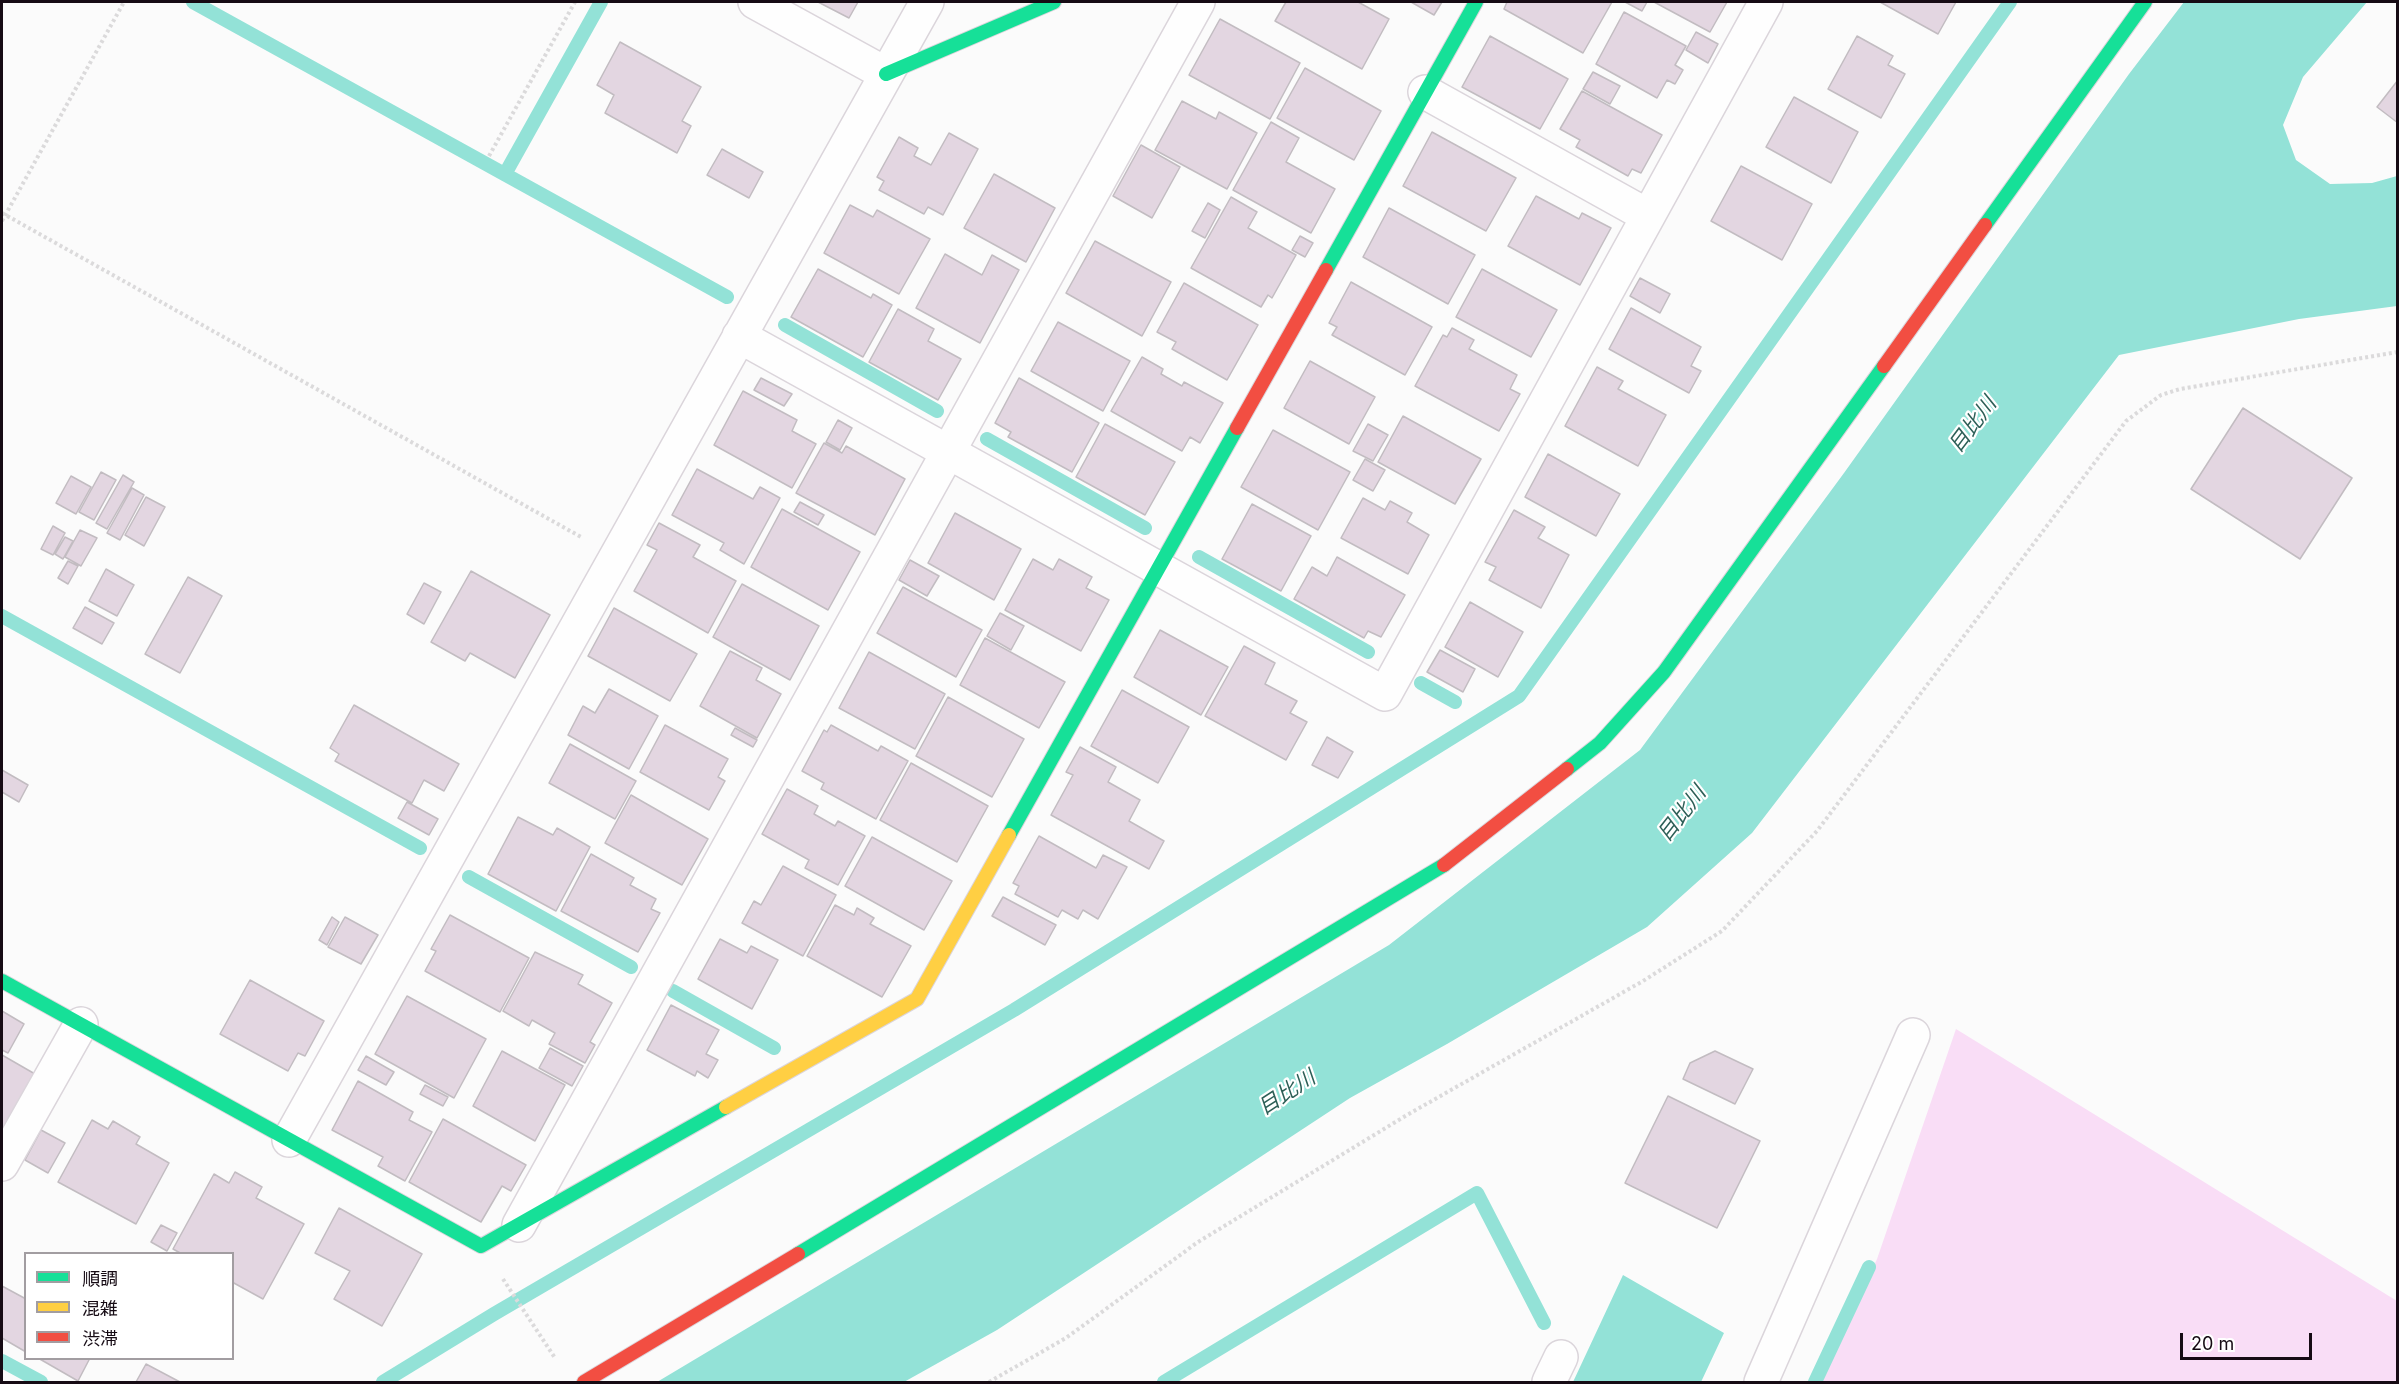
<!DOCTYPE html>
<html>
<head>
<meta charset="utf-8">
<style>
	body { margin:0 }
	#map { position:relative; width:2399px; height:1384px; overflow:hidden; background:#fbfbfb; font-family:Inter,"Noto Sans JP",sans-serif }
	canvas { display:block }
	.frame { position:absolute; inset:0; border:3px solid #160b14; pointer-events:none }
	.legend { position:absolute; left:24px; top:1252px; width:210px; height:108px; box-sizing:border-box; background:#fff; border:2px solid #a29da1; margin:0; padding:8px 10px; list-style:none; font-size:18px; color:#160b14 }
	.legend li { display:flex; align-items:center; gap:12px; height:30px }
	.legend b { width:30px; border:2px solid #a29da1 }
	.scale { position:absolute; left:2180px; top:1333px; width:132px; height:27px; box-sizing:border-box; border:3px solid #160b14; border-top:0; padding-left:8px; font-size:18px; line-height:21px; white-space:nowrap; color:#160b14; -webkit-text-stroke:4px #fff; paint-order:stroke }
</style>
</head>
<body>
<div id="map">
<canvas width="2399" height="1384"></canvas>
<div class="frame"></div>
<ul class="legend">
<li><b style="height:8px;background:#16e098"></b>順調</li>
<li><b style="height:8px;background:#ffcf43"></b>混雑</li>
<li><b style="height:8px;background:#f24e42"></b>渋滞</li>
</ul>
<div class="scale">20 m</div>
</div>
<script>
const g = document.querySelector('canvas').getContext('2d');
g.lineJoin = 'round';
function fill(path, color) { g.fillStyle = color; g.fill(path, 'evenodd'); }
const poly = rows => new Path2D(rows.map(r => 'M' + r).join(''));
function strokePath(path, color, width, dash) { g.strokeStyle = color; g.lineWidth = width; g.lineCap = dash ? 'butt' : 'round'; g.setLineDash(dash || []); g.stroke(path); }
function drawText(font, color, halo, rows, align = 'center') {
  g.font = font + ' Inter,"Noto Sans JP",sans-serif'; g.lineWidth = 4.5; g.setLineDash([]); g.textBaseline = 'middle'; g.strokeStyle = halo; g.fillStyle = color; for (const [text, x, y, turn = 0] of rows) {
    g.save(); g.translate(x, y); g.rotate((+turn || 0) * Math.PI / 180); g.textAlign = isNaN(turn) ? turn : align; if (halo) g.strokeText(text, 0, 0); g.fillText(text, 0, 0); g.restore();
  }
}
fill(poly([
	[1956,1029,2397,1301,2397,1382,1821,1382,1877,1259]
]), '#f9ddf6');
fill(poly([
	[2184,2,2367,2,2303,77,2283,125,2296,160,2330,184,2372,183,2397,176,2397,306,2299,319,2119,355,1752,833,1647,927,1447,1044,1350,1098,997,1330,904,1382,657,1382,1389,945,1640,750,1844,473,2129,74],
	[1623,1275,1724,1333,1701,1382,1573,1382]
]), '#93e2d7');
strokePath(poly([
	[193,2,727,297],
	[505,174,601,2],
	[785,325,937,411],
	[987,439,1145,528],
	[1199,557,1368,652],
	[2,616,420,848],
	[1421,683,1455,702],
	[469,877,631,967],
	[673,991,774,1048],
	[2,1361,41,1382],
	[383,1382,494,1314,1014,1010,1519,696,2010,2],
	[1164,1382,1477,1193,1544,1323],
	[1815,1382,1869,1267]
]), '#93e2d7', 14);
const building = poly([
	[818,2,858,2,849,18,818,2],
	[1286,2,1358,2,1389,19,1362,69,1275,21,1286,2],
	[1411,2,1442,2,1434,15,1411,2],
	[1507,2,1612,2,1583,53,1504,9,1507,2],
	[1625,2,1647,2,1642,11,1625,2],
	[1654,2,1727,2,1710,32,1654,2],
	[1880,2,1956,2,1938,34,1880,2],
	[1624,12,1686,46,1675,65,1683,70,1675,84,1667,80,1657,98,1596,64,1624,12],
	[1220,19,1300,63,1270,119,1189,75,1220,19],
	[1696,32,1718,44,1708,63,1686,50,1696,32],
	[1490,36,1568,79,1540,129,1462,87,1490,36],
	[1857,36,1893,56,1888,65,1905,74,1881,118,1828,89,1857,36],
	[620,42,701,87,682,121,691,126,677,153,605,113,614,95,597,85,620,42],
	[1305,68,1381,111,1354,160,1277,118,1305,68],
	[1593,72,1620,86,1610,104,1583,89,1593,72],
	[2398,80,2398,123,2377,107,2398,80],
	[1582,91,1662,135,1641,173,1632,169,1628,176,1576,147,1580,140,1560,129,1582,91],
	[1794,97,1858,132,1831,183,1766,147,1794,97],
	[1182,101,1216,119,1219,112,1257,133,1227,189,1155,150,1182,101],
	[1271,122,1299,138,1286,162,1335,189,1311,233,1233,190,1271,122],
	[1432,132,1516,178,1486,231,1403,186,1432,132],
	[949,133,978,149,943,215,928,207,924,214,879,190,884,181,877,177,899,137,918,148,914,156,931,165,949,133],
	[1141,145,1180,167,1152,218,1113,196,1141,145],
	[722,149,763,172,749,198,707,175,722,149],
	[1741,166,1812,204,1782,260,1711,221,1741,166],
	[994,174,1055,208,1026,262,964,228,994,174],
	[1536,196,1579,219,1582,213,1611,228,1580,285,1508,246,1536,196],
	[1231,197,1257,212,1248,228,1296,255,1272,298,1268,295,1261,307,1191,268,1231,197],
	[1208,203,1220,210,1205,238,1192,231,1208,203],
	[850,205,873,217,877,210,930,239,899,294,824,253,850,205],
	[1389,208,1475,255,1448,304,1363,257,1389,208],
	[1300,236,1313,243,1305,257,1292,250,1300,236],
	[1095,241,1171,282,1142,336,1066,293,1095,241],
	[945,254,982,275,992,255,1019,270,980,343,916,308,945,254],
	[818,269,871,298,873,294,892,305,863,357,791,317,818,269],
	[1482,269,1557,310,1531,357,1456,317,1482,269],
	[1640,278,1670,294,1660,313,1630,296,1640,278],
	[1351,282,1432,327,1405,375,1332,335,1337,327,1329,323,1351,282],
	[1184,283,1258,325,1227,380,1172,349,1176,342,1157,332,1184,283],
	[1631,308,1701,347,1691,366,1701,371,1689,393,1609,349,1631,308],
	[898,309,934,329,928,341,961,359,938,400,869,362,898,309],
	[1058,322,1130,361,1103,411,1031,371,1058,322],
	[1452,328,1474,340,1469,349,1517,375,1510,389,1520,394,1499,431,1415,386,1443,335,1447,337,1452,328],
	[1142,357,1163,369,1161,374,1182,386,1184,382,1223,403,1200,443,1190,437,1182,451,1111,411,1142,357],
	[1310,361,1375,397,1349,444,1284,408,1310,361],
	[1597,367,1623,381,1618,389,1666,415,1638,466,1565,426,1597,367],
	[761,378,792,394,784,406,754,390,761,378],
	[1019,378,1099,423,1072,472,1008,437,1011,432,995,423,1019,378],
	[743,391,797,420,792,431,816,444,792,488,714,445,743,391],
	[2243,408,2352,478,2300,559,2191,489,2243,408],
	[1403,416,1481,459,1455,504,1378,462,1403,416],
	[838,420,852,428,840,450,826,442,838,420],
	[1105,424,1175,462,1145,515,1076,477,1105,424],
	[1368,424,1388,435,1373,461,1353,451,1368,424],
	[1273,430,1350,472,1318,530,1241,487,1273,430],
	[824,443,842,453,846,446,905,479,875,535,796,493,824,443],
	[1548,454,1620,494,1596,536,1525,497,1548,454],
	[1365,459,1385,470,1373,491,1353,480,1365,459],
	[697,469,753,499,760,487,780,498,744,564,720,550,724,543,672,515,697,469],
	[101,472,116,480,94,520,79,512,101,472],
	[123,475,134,482,107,529,96,523,123,475],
	[71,476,91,487,76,514,56,503,71,476],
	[132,488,144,495,120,540,107,533,132,488],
	[146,497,165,507,144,546,125,535,146,497],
	[1363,498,1385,510,1390,501,1412,513,1407,522,1429,535,1408,574,1341,538,1363,498],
	[800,502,824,515,818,525,794,512,800,502],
	[1252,504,1311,536,1281,591,1222,559,1252,504],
	[782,509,860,552,828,610,751,567,782,509],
	[1514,510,1545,527,1538,538,1569,555,1541,608,1489,580,1496,567,1485,562,1514,510],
	[955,513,1021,549,994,600,928,563,955,513],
	[659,523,700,545,693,557,736,581,708,633,634,591,657,550,647,545,659,523],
	[53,526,65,533,53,555,41,549,53,526],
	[80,530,97,538,81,566,65,557,80,530],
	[65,537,73,541,63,559,55,554,65,537],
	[1337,557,1405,595,1381,637,1368,631,1364,638,1294,599,1312,567,1327,576,1337,557],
	[1033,559,1053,570,1059,559,1092,577,1086,588,1109,600,1081,651,1005,610,1033,559],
	[910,560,939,576,927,596,899,580,910,560],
	[68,561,78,566,68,584,58,578,68,561],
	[106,569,134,585,117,616,89,601,106,569],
	[471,571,550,615,515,678,470,653,465,661,431,642,471,571],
	[188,577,222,596,180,673,145,654,188,577],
	[424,583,441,592,424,624,407,614,424,583],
	[742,584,819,626,790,680,713,637,742,584],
	[903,587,982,630,956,677,877,633,903,587],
	[1470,602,1523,632,1498,677,1445,647,1470,602],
	[85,607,114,623,102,644,73,628,85,607],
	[614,608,697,654,670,701,588,656,614,608],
	[1000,613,1024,626,1011,650,987,636,1000,613],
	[1160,630,1228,667,1201,715,1134,677,1160,630],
	[985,638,1065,682,1039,728,960,685,985,638],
	[1244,646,1275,663,1265,684,1297,701,1290,713,1307,722,1286,760,1205,716,1244,646],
	[1440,650,1475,669,1463,692,1427,672,1440,650],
	[730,651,762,668,756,680,781,694,757,738,700,706,730,651],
	[869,652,945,694,915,749,839,708,869,652],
	[609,689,658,716,629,769,568,735,583,706,595,713,609,689],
	[1122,690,1189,727,1158,783,1091,746,1122,690],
	[948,697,1024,739,992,797,916,756,948,697],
	[354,705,459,764,444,791,424,780,412,803,335,761,339,754,330,748,354,705],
	[665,725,728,759,718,777,725,781,709,810,640,772,665,725],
	[831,725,878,751,881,746,908,761,876,819,821,789,824,783,802,771,824,730,827,732,831,725],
	[735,728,757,740,753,747,731,735,735,728],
	[1327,737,1353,752,1338,778,1312,765,1327,737],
	[570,744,636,781,615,819,549,783,570,744],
	[1080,747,1116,767,1108,782,1140,800,1129,821,1164,841,1149,869,1051,815,1073,775,1066,772,1080,747],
	[911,763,988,806,957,862,880,820,911,763],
	[2,770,28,785,19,802,2,792,2,770],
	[787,789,818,806,814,814,835,826,838,821,865,836,838,885,805,868,809,860,762,834,787,789],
	[631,795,708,839,682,885,605,843,631,795],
	[407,802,438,819,429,835,398,818,407,802],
	[518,817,553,835,557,828,590,847,556,911,488,874,518,817],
	[1039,836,1096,868,1103,855,1127,867,1098,919,1083,910,1078,919,1062,910,1058,917,1015,894,1019,886,1013,883,1039,836],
	[872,837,952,881,924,930,845,886,872,837],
	[591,854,634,878,630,885,656,899,651,909,660,913,638,952,561,911,591,854],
	[783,866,836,895,803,956,742,923,754,901,761,905,783,866],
	[1003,897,1056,925,1045,945,992,916,1003,897],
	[835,905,854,915,857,908,874,918,870,924,911,946,882,997,807,956,835,905],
	[450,915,529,958,500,1012,425,971,436,951,431,949,450,915],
	[332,917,339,922,327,945,319,940,332,917],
	[345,917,378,935,361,964,328,947,345,917],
	[720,939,747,953,751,946,778,960,752,1009,698,979,720,939],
	[535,952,583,975,578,984,612,1003,590,1042,595,1045,585,1063,549,1044,555,1033,532,1020,529,1026,503,1011,535,952],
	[250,980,324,1021,305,1056,298,1053,288,1071,220,1034,250,980],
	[407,996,486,1039,454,1098,375,1054,407,996],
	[671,1005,719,1030,706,1054,718,1060,708,1078,697,1071,695,1076,647,1050,671,1005],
	[2,1011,24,1024,8,1053,2,1050,2,1011],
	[550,1048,583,1066,572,1086,539,1068,550,1048],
	[502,1051,565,1085,535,1141,473,1106,502,1051],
	[1715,1051,1753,1069,1735,1104,1683,1079,1690,1063,1715,1051],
	[2,1055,35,1074,2,1136,2,1055],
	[366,1056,394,1072,386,1085,358,1070,366,1056],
	[358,1081,413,1112,409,1120,432,1132,405,1181,378,1166,383,1157,332,1130,358,1081],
	[425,1085,448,1097,443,1106,420,1094,425,1085],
	[1668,1096,1760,1141,1717,1228,1625,1183,1668,1096],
	[443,1119,526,1165,511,1191,502,1186,481,1222,409,1182,443,1119],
	[92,1120,108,1129,113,1121,140,1137,136,1144,169,1163,136,1224,58,1182,92,1120],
	[41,1130,65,1143,48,1173,25,1160,41,1130],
	[235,1172,262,1187,256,1198,304,1224,263,1299,232,1282,232,1254,182,1254,173,1249,214,1174,229,1183,235,1172],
	[339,1208,422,1254,382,1326,334,1299,350,1271,315,1253,339,1208],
	[161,1225,177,1233,167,1251,151,1242,161,1225],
	[2,1286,26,1299,26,1352,2,1338,2,1286],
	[38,1358,90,1358,78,1381,38,1358],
	[146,1364,180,1382,136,1382,146,1364]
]);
fill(building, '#e3d6e1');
strokePath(building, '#c2bcc1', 1.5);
const street = poly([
	[755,2,886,74],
	[1425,92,1648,216],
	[739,336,1385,694,1766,2],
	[289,1140,927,2],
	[2,1164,81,1024],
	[519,1225,1198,2],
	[1549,1382,1561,1357],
	[1761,1382,1913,1035]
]);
const fast = poly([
	[886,74,1054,2],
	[1985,225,2145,2],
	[1326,270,1476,2],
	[1567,769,1600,743,1664,672,1884,366],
	[1009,835,1237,428],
	[2,981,481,1246,726,1107],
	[798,1254,1444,865]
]);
const slow = poly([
	[726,1107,917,999,1009,835]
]);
const jam = poly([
	[1884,366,1985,225],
	[1237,428,1326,270],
	[1444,865,1567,769],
	[584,1382,798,1254]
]);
strokePath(street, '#dbd5db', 36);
strokePath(fast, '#dbd5db', 16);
strokePath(slow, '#dbd5db', 16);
strokePath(jam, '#dbd5db', 16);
strokePath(poly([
	[489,156,575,2],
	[2,213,581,537],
	[2,221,124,2],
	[503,1279,555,1358],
	[989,1382,1066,1338,1198,1242,1407,1115,1643,981,1722,931,1817,831,2126,421,2161,395,2180,389,2398,352]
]), '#dbdadb', 4, [3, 3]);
strokePath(street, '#fefefe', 33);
strokePath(fast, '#16e098', 14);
strokePath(slow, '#ffcf43', 14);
strokePath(jam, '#f24e42', 14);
drawText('italic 21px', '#2d5f57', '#fff', [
	["目比川",1973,425,-53],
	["目比川",1682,814,-52],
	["目比川",1287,1093,-33]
]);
</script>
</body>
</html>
